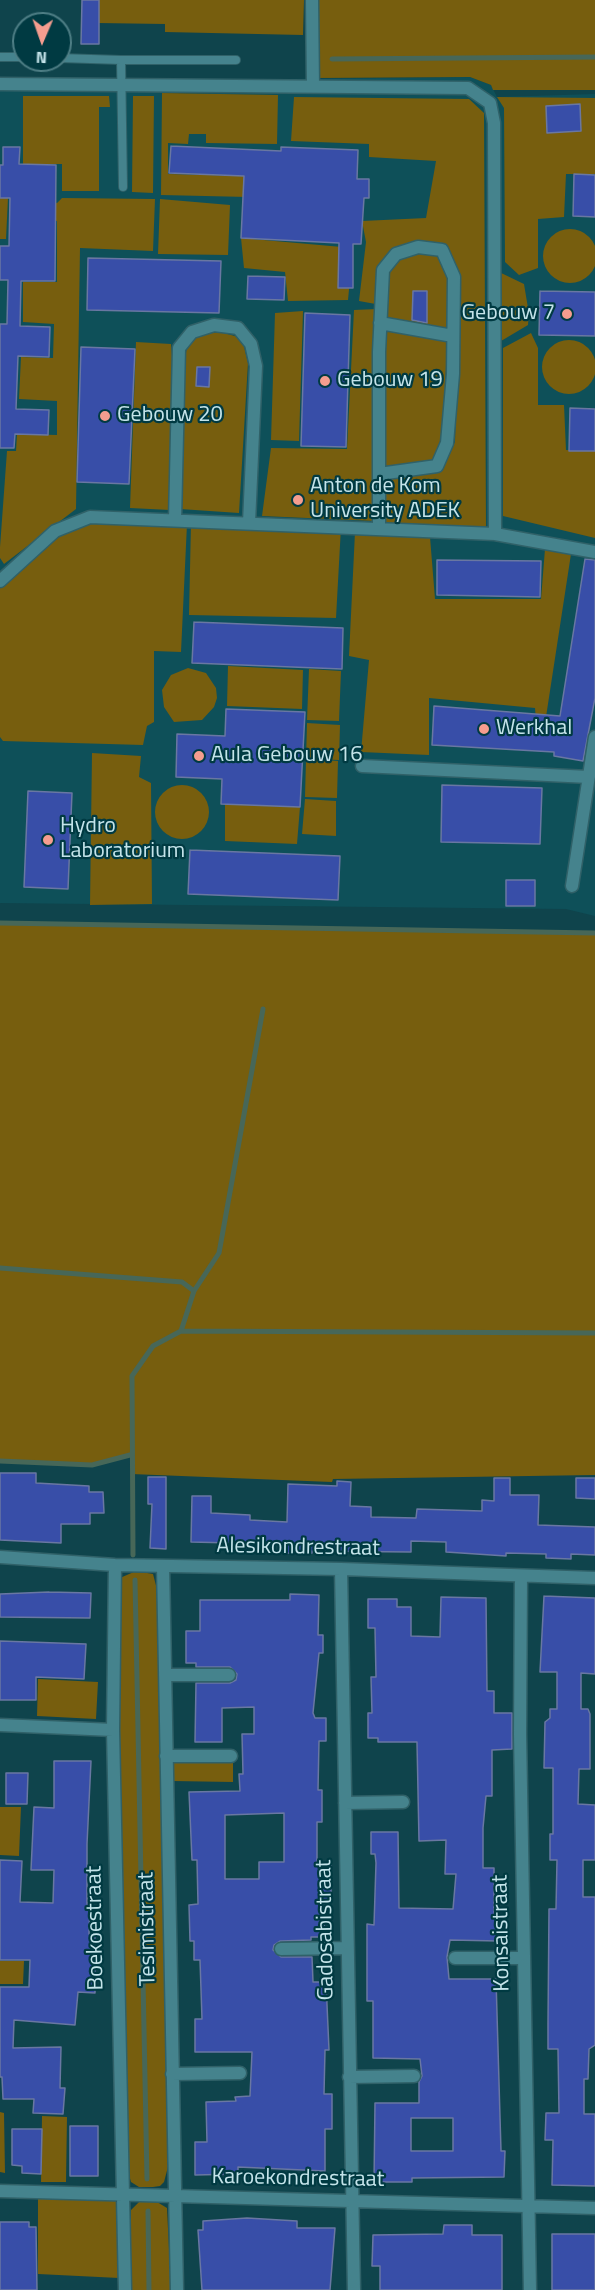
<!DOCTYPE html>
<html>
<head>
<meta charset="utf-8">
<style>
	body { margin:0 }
	#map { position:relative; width:595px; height:2290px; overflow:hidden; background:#0f444c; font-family:"Titillium Web",sans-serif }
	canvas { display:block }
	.north { position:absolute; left:12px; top:12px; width:60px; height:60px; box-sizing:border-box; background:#003a42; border:2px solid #4e7e85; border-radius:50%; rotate:182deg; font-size:16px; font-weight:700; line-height:24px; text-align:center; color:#c4e4ea }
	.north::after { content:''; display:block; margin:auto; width:21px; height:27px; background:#f59d8f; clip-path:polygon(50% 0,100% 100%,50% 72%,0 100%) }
</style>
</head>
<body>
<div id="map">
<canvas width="595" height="2290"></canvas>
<div class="north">N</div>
</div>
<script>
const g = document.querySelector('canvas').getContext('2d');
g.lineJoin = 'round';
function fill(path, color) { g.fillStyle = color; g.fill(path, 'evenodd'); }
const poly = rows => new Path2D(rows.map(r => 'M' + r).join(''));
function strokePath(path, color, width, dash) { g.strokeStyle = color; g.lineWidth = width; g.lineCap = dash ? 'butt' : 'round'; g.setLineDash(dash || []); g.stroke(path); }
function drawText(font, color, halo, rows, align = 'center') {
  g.font = font + ' "Titillium Web",sans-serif'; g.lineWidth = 4.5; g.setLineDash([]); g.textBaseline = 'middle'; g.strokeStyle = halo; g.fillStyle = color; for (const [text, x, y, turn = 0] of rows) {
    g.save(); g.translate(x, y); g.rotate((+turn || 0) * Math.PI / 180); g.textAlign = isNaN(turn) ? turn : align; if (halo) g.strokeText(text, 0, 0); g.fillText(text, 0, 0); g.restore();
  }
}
fill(poly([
	[470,77,491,85,497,97,595,94,595,916,566,909,0,903,0,82]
]), '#0e5059');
fill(poly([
	[98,0,304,0,303,35,165,32,165,24,97,23],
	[317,0,595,0,595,90,493,90,491,85,470,77,318,78],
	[162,93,278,95,277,144,206,143,206,134,189,134,188,144,168,143,168,174,248,176,248,197,161,195],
	[23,96,109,96,110,107,99,107,99,191,62,191,62,164,23,164],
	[133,96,154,96,153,193,132,192],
	[294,97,469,99,484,113,486,529,384,523,386,478,438,471,455,442,459,272,446,245,408,243,379,268,381,305,359,301,366,242,362,221,426,218,436,161,369,157,369,144,291,141],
	[497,97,595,98,595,174,566,174,564,217,538,219,538,268,519,275,505,262,504,108],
	[0,198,8,198,6,239,0,239],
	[62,198,155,199,153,251,80,248,76,509,4,564,0,558,0,547,7,451,16,451,17,434,57,435,57,401,19,399,21,357,53,358,54,324,23,322,23,282,57,282,57,221,45,220,25,202,57,203],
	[160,199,230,205,228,255,158,254],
	'543 256a27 27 0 1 1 54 0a27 27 0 1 1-54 0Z',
	[241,238,353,248,348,300,288,301,285,272,244,268],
	[417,249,440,255,449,280,449,331,386,318,386,271,396,257],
	[497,271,524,284,528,308,496,306],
	[377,309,375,521,262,516,271,448,347,449,354,310],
	[497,309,529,311,528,325,496,344],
	[303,311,299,441,271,440,275,313],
	[382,327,447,341,443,440,431,464,382,468],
	[220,332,242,338,248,363,239,513,180,509,180,399,187,345,200,334],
	[531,333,538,348,538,405,564,405,566,450,595,451,595,538,503,516,503,348],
	'542 367a27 27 0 1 1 54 0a27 27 0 1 1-54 0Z',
	[136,342,171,344,173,367,170,510,130,508],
	[91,520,187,524,181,652,154,651,154,722,147,726,143,745,3,741,0,737,0,587,58,533],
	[191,523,341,527,336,618,189,615],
	[355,532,430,537,435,599,541,599,545,549,571,554,542,743,538,748,535,708,429,698,429,755,361,752,369,660,349,656],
	[228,666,303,670,302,709,227,706],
	[188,668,206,673,216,688,217,698,214,707,202,720,174,722,164,707,162,690,171,675],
	[309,669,341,671,339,721,307,720],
	[307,723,340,725,339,760,311,759,338,761,337,798,305,797],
	[92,753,141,756,139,777,151,783,152,904,90,905],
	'155 812a27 27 0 1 1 54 0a27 27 0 1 1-54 0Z',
	[305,799,336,801,336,836,302,834],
	[225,803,300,807,297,844,225,841],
	[0,923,595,933,595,1475,333,1479,332,1482,131,1474,130,1455,92,1465,0,1461],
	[136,1571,153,1574,158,1593,169,2163,164,2182,160,2186,153,2187,139,2187,131,2182,129,2175,118,1730,120,1578],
	[38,1679,98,1682,96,1719,37,1716],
	[172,1761,233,1762,233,1782,172,1781],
	[0,1807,21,1807,19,1856,0,1855],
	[0,1961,24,1961,23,1984,0,1984],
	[0,2112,4,2113,5,2173,0,2172],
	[42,2116,67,2117,66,2182,41,2182],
	[38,2197,116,2200,119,2278,38,2274],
	[140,2201,157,2202,167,2208,171,2290,131,2290,131,2210]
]), '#775e0e');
strokePath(poly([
	[332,59,595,57],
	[0,923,595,933],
	[0,1268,182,1282,194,1291,181,1331],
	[194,1291,219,1253,263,1009],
	[0,1461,92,1465,130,1455],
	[133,1555,132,1376,153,1346,181,1331,595,1333],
	[135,1580,147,2179],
	[148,2211,149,2290]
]), '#476758', 5);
const building = poly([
	[82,0,99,0,99,44,81,44,82,0],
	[580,104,581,131,547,133,546,106,580,104],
	[171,146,281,151,281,147,358,150,357,179,369,179,369,198,364,198,361,244,353,244,353,288,338,288,339,243,241,238,244,176,169,173,171,146],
	[3,147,20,147,19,164,56,165,55,281,21,281,20,326,50,327,49,357,18,356,16,409,49,410,48,435,15,434,14,448,0,448,0,324,7,324,8,280,0,280,0,246,9,246,10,198,0,198,0,165,3,165,3,147],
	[574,174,595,175,595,217,573,216,574,174],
	[88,258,221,261,219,313,87,310,88,258],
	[248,276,285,277,284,300,247,299,248,276],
	[413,291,427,291,427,323,412,320,413,291],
	[540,291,595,292,595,336,539,335,540,291],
	[305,313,350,315,346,447,301,446,305,313],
	[81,347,135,349,129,484,77,482,81,347],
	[197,367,210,367,209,387,196,386,197,367],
	[570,408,595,409,595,451,569,451,570,408],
	[585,559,595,560,595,698,583,761,554,756,554,752,432,745,434,706,560,716,585,559],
	[437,560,541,561,540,597,437,595,437,560],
	[194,622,343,628,342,669,192,663,194,622],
	[226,709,305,712,300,807,221,804,222,779,176,777,177,734,225,736,226,709],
	[442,785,542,788,540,844,441,842,442,785],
	[28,791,72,793,68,889,24,887,28,791],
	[190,850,340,856,338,900,188,894,190,850],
	[506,880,535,880,535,906,506,906,506,880],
	[0,1473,36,1473,36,1483,89,1486,89,1492,103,1492,104,1513,90,1513,90,1524,61,1524,61,1543,0,1540,0,1473],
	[148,1477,166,1477,166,1549,150,1548,152,1504,148,1504,148,1477],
	[494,1478,510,1478,510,1495,539,1495,538,1525,595,1527,595,1555,571,1554,571,1559,546,1558,546,1554,506,1553,506,1556,446,1552,446,1542,411,1541,411,1552,312,1551,312,1553,286,1553,286,1544,249,1543,248,1550,232,1549,232,1543,191,1542,192,1496,211,1496,211,1513,250,1515,250,1520,287,1522,288,1484,337,1486,337,1481,351,1482,350,1506,371,1507,371,1517,416,1518,417,1509,482,1511,482,1500,494,1501,494,1478],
	[576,1478,595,1478,595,1499,576,1498,576,1478],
	[49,1592,91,1593,90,1618,0,1617,0,1594,49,1592],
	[290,1594,319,1595,318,1635,323,1635,323,1653,319,1653,313,1713,315,1718,326,1718,326,1741,319,1741,318,1790,322,1790,322,1822,317,1822,317,1865,331,1865,331,1901,324,1901,324,1937,311,1937,311,1940,280,1941,274,1945,273,1950,281,1957,312,1957,313,1982,326,1982,329,2050,325,2050,324,2094,332,2094,332,2129,325,2129,325,2171,238,2167,238,2174,195,2175,195,2142,207,2142,206,2102,236,2101,235,2097,250,2096,252,2052,195,2052,195,2019,202,2019,200,1960,194,1960,194,1941,190,1941,189,1905,198,1904,197,1860,192,1860,189,1792,240,1791,239,1774,243,1774,242,1734,254,1734,254,1707,222,1708,222,1742,195,1742,196,1683,230,1683,236,1680,237,1674,230,1667,196,1667,196,1663,186,1663,186,1631,200,1631,200,1600,290,1600,290,1594],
	[284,1813,284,1862,259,1862,259,1879,225,1879,225,1815,284,1813],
	[544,1596,595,1598,595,1674,581,1673,581,1709,588,1709,590,1714,590,1769,579,1769,578,1804,595,1805,595,1860,583,1860,583,1897,595,1897,595,2045,589,2049,588,2079,584,2079,584,2114,595,2114,595,2186,552,2185,553,2140,545,2140,546,2113,559,2113,558,2049,548,2049,548,2023,549,1909,556,1909,557,1860,550,1860,550,1834,553,1834,553,1768,544,1768,545,1722,550,1718,550,1709,557,1709,557,1672,540,1672,544,1596],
	[441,1597,486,1598,487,1691,494,1691,494,1713,512,1713,512,1749,492,1750,492,1796,486,1796,483,1828,483,1868,494,1868,494,1915,499,1915,499,1941,450,1940,447,1957,449,1979,496,1979,501,2151,505,2151,504,2177,412,2178,412,2182,374,2182,375,2103,419,2103,419,2082,422,2076,420,2059,373,2058,373,2001,367,2001,367,1924,374,1925,376,1863,375,1854,371,1854,371,1832,398,1832,399,1908,453,1909,456,1874,445,1874,446,1840,419,1841,417,1742,378,1742,378,1738,368,1738,368,1713,372,1713,371,1677,376,1677,375,1628,368,1628,368,1599,397,1599,397,1607,411,1607,411,1636,440,1637,441,1597],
	[411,2118,453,2118,453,2151,411,2151,411,2118],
	[0,1641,86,1644,84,1679,36,1677,36,1700,0,1700,0,1641],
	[54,1761,91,1761,87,1844,87,1904,90,1904,89,1934,95,1934,95,1993,78,1992,75,2025,14,2020,13,2048,61,2047,60,2088,65,2088,63,2114,33,2113,34,2099,3,2099,2,2077,0,2077,0,1987,29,1987,30,1960,0,1960,0,1860,22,1861,20,1902,53,1903,54,1870,31,1870,34,1807,54,1808,54,1761],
	[6,1773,28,1773,27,1804,6,1804,6,1773],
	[70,2126,98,2126,98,2176,70,2176,70,2126],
	[12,2129,42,2129,41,2174,22,2173,22,2166,12,2165,12,2129],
	[247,2218,297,2221,297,2228,335,2228,330,2290,202,2290,198,2230,203,2230,203,2221,247,2218],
	[0,2222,29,2222,29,2227,36,2227,37,2290,0,2290,0,2222],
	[444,2225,472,2225,472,2235,502,2235,502,2290,380,2290,380,2266,372,2266,373,2235,443,2234,444,2225],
	[552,2234,595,2234,595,2290,552,2290,552,2234]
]);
fill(building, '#384ea8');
strokePath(building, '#6977a2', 1.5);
const service = poly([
	[0,57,24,57],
	[60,58,121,60,123,187],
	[121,60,236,60]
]);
const minor = poly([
	[312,0,313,86],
	[0,84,468,88,490,103,494,123,495,534,595,552],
	[380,323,453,336],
	[175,520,179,348,192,332,214,325,238,328,251,344,256,366,249,523],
	[379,529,379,352,383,270,396,254,418,247,442,250,454,277,453,374,447,443,437,466,379,474],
	[0,581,55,531,90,517,495,534],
	[362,766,589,777],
	[572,886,595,737],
	[0,1557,115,1565,341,1569,595,1578],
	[115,1565,113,1730,125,2290],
	[163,1566,177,2290],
	[341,1569,354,2290],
	[521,1576,520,1734,530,2290],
	[165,1675,229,1675],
	[0,1725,113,1730],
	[166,1756,231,1756],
	[345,1803,403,1802],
	[281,1949,347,1948],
	[455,1958,523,1958],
	[172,2074,240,2073],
	[349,2077,414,2076],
	[0,2191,595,2208]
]);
strokePath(service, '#306168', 10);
strokePath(minor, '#306168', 15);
strokePath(service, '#45838d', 8);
strokePath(minor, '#45838d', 12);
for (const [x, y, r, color] of [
	[567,314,6,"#f59d8f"],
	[325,381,6,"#f59d8f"],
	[105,416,6,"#f59d8f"],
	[298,500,6,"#f59d8f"],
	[484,729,6,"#f59d8f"],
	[199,756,6,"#f59d8f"],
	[48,840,6,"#f59d8f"]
]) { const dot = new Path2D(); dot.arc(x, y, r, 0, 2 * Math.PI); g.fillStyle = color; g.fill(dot); strokePath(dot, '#003a42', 2); }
drawText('22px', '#c4e4ea', '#003a42', [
	["Gebouw 7",555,314,"right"],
	["Gebouw 19",337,381],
	["Gebouw 20",117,416],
	["Anton de Kom",310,487],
	["University ADEK",310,512],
	["Werkhal",496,729],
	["Aula Gebouw 16",211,756],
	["Hydro",60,827],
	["Laboratorium",60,852]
], 'left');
drawText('22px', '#c4e4ea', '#003a42', [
	["Alesikondrestraat",298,1548,1],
	["Boekoestraat",96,1928,-91],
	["Tesimistraat",148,1929,-91],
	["Gadosabistraat",326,1930,-91],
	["Konsaistraat",502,1933,-91],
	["Karoekondrestraat",298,2179,1]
]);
</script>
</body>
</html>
